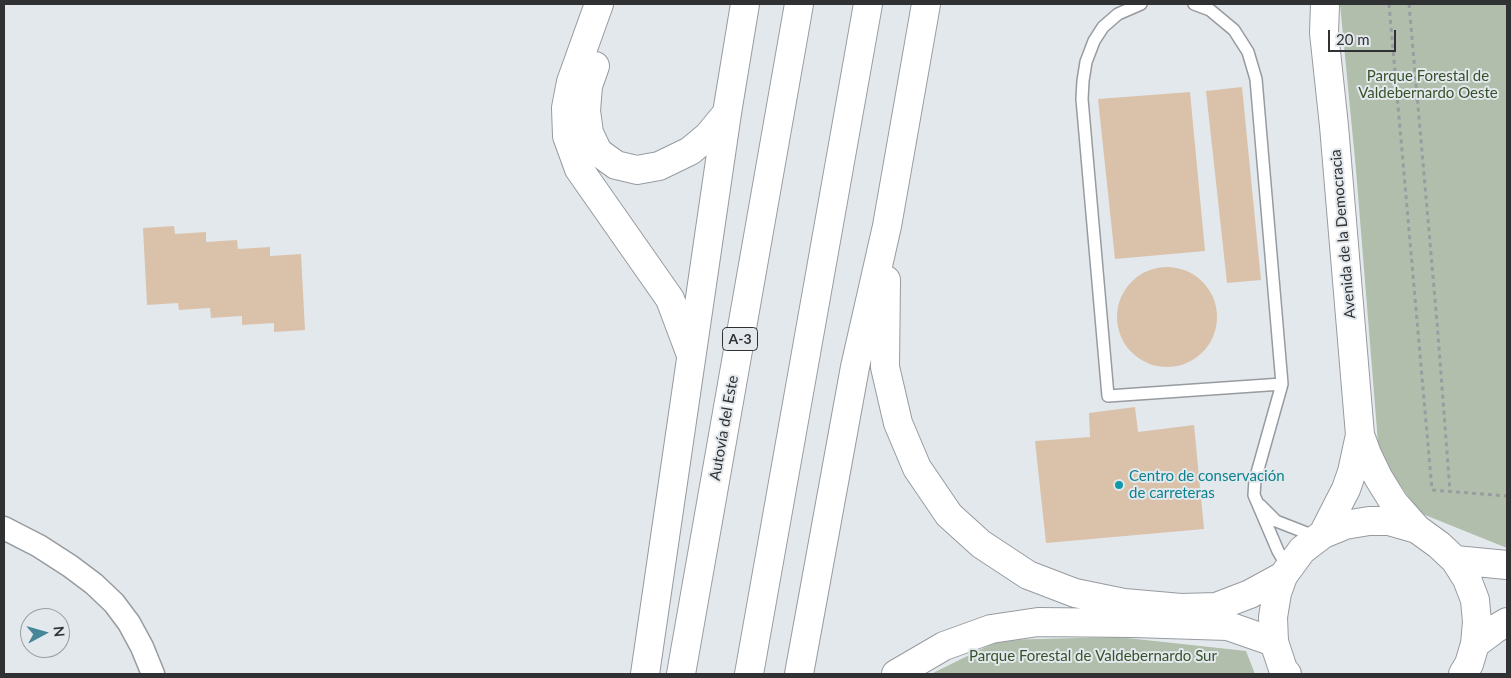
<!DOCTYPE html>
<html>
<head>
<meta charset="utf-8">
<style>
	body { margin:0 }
	#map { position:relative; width:1511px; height:678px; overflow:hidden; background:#e3e8ed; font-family:Lato,sans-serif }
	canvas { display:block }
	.frame { position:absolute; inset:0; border:5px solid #2f3133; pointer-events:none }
	.north { position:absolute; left:20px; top:608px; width:50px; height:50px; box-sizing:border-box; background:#e3e8ed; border:1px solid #9b9fa3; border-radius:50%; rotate:84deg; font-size:14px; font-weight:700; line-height:20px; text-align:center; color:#2f3133 }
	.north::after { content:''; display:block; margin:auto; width:18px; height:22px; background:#458798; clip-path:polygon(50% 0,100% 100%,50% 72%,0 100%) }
	.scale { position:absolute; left:1328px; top:30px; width:68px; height:22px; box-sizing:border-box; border:2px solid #2f3133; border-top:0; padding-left:6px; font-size:15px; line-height:18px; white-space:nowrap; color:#2f3133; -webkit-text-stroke:4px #e3e8ed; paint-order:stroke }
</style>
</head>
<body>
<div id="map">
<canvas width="1511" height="678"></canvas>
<div class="frame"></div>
<div class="north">N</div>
<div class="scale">20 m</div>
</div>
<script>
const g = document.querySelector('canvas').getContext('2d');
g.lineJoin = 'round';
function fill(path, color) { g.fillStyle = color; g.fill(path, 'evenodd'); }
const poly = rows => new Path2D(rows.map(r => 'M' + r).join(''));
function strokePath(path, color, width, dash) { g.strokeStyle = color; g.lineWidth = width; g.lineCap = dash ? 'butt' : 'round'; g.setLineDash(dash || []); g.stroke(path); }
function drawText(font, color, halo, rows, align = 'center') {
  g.font = font + ' Lato,sans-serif'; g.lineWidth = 4; g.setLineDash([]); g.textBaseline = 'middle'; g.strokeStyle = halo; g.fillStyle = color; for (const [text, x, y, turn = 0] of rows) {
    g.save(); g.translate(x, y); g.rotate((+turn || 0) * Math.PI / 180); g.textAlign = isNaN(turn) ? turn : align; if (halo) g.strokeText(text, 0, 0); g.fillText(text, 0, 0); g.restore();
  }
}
fill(poly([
	[1340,4,1507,4,1507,548,1420,513,1379,455,1356,170],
	[1118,637,1246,651,1255,674,931,674,1000,640]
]), '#b1beab');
fill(poly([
	[1242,87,1261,280,1227,283,1206,91],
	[1190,92,1205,251,1115,259,1098,99],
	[174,226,175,234,206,232,206,242,237,240,238,249,270,247,270,256,301,254,305,330,274,332,274,323,242,325,242,316,211,318,210,308,179,310,178,303,147,305,143,228],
	'1117 317a50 50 0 1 1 100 0a50 50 0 1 1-100 0Z',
	[1135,407,1138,432,1194,425,1204,529,1046,543,1035,441,1090,437,1089,413]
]), '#dac2aa');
const lane = poly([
	[1141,4,1118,14,1103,27,1094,41,1086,62,1083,81,1082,99,1108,396,1282,384],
	[1194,4,1210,10,1234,30,1248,52,1256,79,1282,384,1255,480,1254,495,1278,551,1288,568],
	[1260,505,1276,521,1317,537]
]);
const street = poly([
	[4,528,39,546,70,566,94,584,114,603,129,623,142,647,153,674]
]);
const primary = poly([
	[1325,4,1324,33,1334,126,1360,435,1367,454,1378,477,1394,503,1417,529],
	[1323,534,1346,489,1352,472,1360,435],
	[1455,560,1507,565],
	[1475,644,1495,629,1507,622],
	[1287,674,1283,669,1274,642,1273,617,1277,593,1283,576,1302,550,1323,534,1345,525,1369,521,1389,521,1417,529,1439,545,1455,560,1467,579,1475,600,1477,622,1475,644,1469,664,1463,674]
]);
const highway = poly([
	[599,4,571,82,566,108,567,136,579,169,670,299,691,355],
	[595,66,588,86,586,111,589,133,598,152,616,165,637,170,659,166,690,151,708,136,727,113],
	[886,280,885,367,898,423,917,468,949,515,981,544,1028,575,1075,593,1124,603,1181,608,1216,607,1250,594,1283,576],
	[645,674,727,113,745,4],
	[681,674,799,4],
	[749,674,868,4],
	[799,674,855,367,887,226,926,4],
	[896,674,944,646,991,629,1038,622,1134,623,1228,626,1274,642]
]);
strokePath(lane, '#979ba0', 14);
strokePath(street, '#979ba0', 25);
strokePath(primary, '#979ba0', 30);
strokePath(highway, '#979ba0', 30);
strokePath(poly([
	[1389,4,1432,490,1507,496],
	[1409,4,1437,322,1450,491]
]), '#999da0', 3, [4, 4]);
strokePath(lane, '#fff', 11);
strokePath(street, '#fff', 22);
strokePath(primary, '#fff', 28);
strokePath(highway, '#fff', 28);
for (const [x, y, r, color] of [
	[1119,485,5,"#0f9aa8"]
]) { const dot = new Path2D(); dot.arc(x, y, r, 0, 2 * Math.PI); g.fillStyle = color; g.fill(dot); strokePath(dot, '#e3e8ed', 2); }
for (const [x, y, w] of [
	[740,339,35]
]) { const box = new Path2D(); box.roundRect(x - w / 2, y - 11.5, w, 23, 4); g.fillStyle = '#e3e8ed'; g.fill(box); strokePath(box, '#2f3133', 1); }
drawText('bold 14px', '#2f3133', null, [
	["A-3",740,339]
]);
drawText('15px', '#37522a', '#e3e8ed', [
	["Parque Forestal de",1428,76],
	["Valdebernardo Oeste",1428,93],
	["Parque Forestal de Valdebernardo Sur",1093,656]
]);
drawText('15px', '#2f3133', '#e3e8ed', [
	["Avenida de la Democracia",1343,234,-95],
	["Autovía del Este",724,428,-80]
]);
drawText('15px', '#0d838f', '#e3e8ed', [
	["Centro de conservación",1129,476],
	["de carreteras",1129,493]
], 'left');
</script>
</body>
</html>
